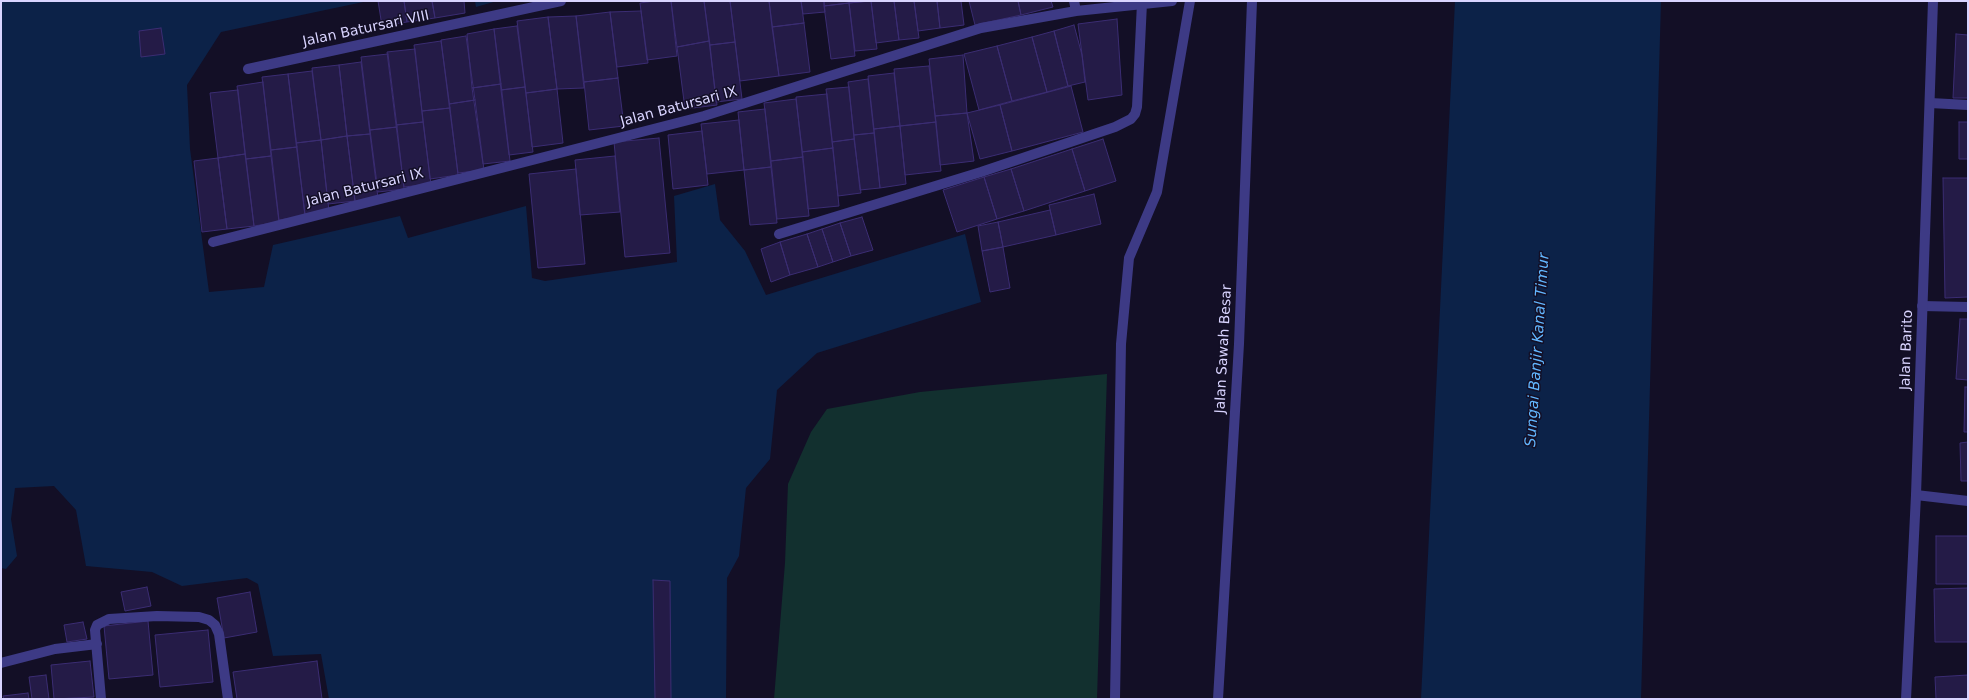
<!DOCTYPE html>
<html>
<head>
<meta charset="utf-8">
<style>
	body { margin:0 }
	#map { position:relative; width:1969px; height:700px; overflow:hidden; background:#130f26; font-family:"DejaVu Sans",sans-serif }
	canvas { display:block }
	.frame { position:absolute; inset:0; border:2px solid #d9d4ff; pointer-events:none }
</style>
</head>
<body>
<div id="map">
<canvas width="1969" height="700"></canvas>
<div class="frame"></div>
</div>
<script>
const g = document.querySelector('canvas').getContext('2d');
g.lineJoin = 'round';
function fill(path, color) { g.fillStyle = color; g.fill(path, 'evenodd'); }
const poly = rows => new Path2D(rows.map(r => 'M' + r).join(''));
function strokePath(path, color, width, dash) { g.strokeStyle = color; g.lineWidth = width; g.lineCap = dash ? 'butt' : 'round'; g.setLineDash(dash || []); g.stroke(path); }
function drawText(font, color, halo, rows, align = 'center') {
  g.font = font + ' "DejaVu Sans",sans-serif'; g.lineWidth = 3; g.setLineDash([]); g.textBaseline = 'middle'; g.strokeStyle = halo; g.fillStyle = color; for (const [text, x, y, turn = 0] of rows) {
    g.save(); g.translate(x, y); g.rotate((+turn || 0) * Math.PI / 180); g.textAlign = isNaN(turn) ? turn : align; if (halo) g.strokeText(text, 0, 0); g.fillText(text, 0, 0); g.restore();
  }
}
fill(poly([
	[1107,374,1097,699,774,699,785,563,788,484,811,432,827,409,920,392]
]), '#12302f');
fill(poly([
	[1,1,368,1,221,32,187,85,190,149,209,292,264,287,273,245,400,216,408,238,526,206,532,278,545,281,677,262,674,196,715,184,720,220,745,251,766,295,965,234,981,302,817,353,777,390,770,459,746,488,739,556,727,578,726,699,329,699,321,654,273,656,258,584,247,578,182,586,152,572,86,566,76,510,54,486,15,488,11,519,17,556,6,569,1,568],
	[475,1,497,1,476,7],
	[1455,1,1661,1,1641,699,1421,699]
]), '#0c2248');
const building = poly([
	[378,1,404,1,407,22,382,26,378,1],
	[404,1,432,1,435,18,407,22,404,1],
	[432,1,464,1,465,13,435,18,432,1],
	[655,1,671,1,677,56,647,60,640,3,655,1],
	[671,1,704,1,709,41,677,47,671,1],
	[704,1,730,1,735,42,710,45,704,1],
	[730,1,769,1,779,76,740,81,730,1],
	[769,1,801,1,804,23,772,27,769,1],
	[801,1,824,1,825,12,803,14,801,1],
	[824,1,849,1,849,3,824,6,824,1],
	[849,1,868,1,849,3,849,1],
	[871,1,894,1,899,40,876,43,871,1],
	[871,1,877,49,855,51,849,3,871,1],
	[894,1,914,1,919,38,899,40,894,1],
	[914,1,937,1,940,28,918,31,914,1],
	[937,1,961,1,964,25,940,28,937,1],
	[969,1,1018,1,1021,15,975,25,969,1],
	[1018,1,1051,1,1053,7,1021,15,1018,1],
	[849,3,855,56,831,59,824,6,849,3],
	[641,11,648,63,617,67,610,12,641,11],
	[610,12,618,78,584,82,576,16,610,12],
	[576,16,584,88,557,89,548,17,576,16],
	[548,17,557,89,526,93,517,21,548,17],
	[1117,19,1122,95,1088,100,1078,24,1117,19],
	[804,23,810,72,779,76,772,27,804,23],
	[1074,25,1082,55,1085,82,1068,86,1054,31,1074,25],
	[517,26,525,87,501,90,494,29,517,26],
	[161,28,165,54,141,57,139,31,161,28],
	[494,29,501,84,472,88,467,34,494,29],
	[1054,31,1068,86,1047,92,1032,37,1054,31],
	[1956,34,1968,35,1968,98,1953,98,1956,34],
	[466,36,475,100,449,104,441,40,466,36],
	[1032,37,1047,92,1012,101,997,46,1032,37],
	[441,41,450,108,422,111,414,45,441,41],
	[709,41,717,105,685,109,677,47,709,41],
	[735,42,742,99,716,102,710,45,735,42],
	[997,46,1012,101,979,110,964,54,997,46],
	[415,49,423,122,396,125,387,52,415,49],
	[388,54,397,127,370,130,361,57,388,54],
	[963,55,967,113,935,116,929,59,963,55],
	[361,62,370,134,347,136,339,65,361,62],
	[339,65,347,136,321,140,312,68,339,65],
	[929,66,936,122,900,126,894,69,929,66],
	[312,71,321,140,296,143,288,74,312,71],
	[894,73,900,126,874,129,868,76,894,73],
	[288,74,297,147,271,150,262,77,288,74],
	[618,78,624,126,589,130,584,82,618,78],
	[868,79,874,133,854,135,848,82,868,79],
	[263,82,271,156,246,159,237,86,263,82],
	[501,84,510,161,483,164,472,88,501,84],
	[1071,86,1083,132,1012,151,1000,105,1071,86],
	[525,87,533,152,509,155,501,90,525,87],
	[849,87,854,139,832,142,826,89,849,87],
	[557,89,563,143,532,147,526,93,557,89],
	[238,90,245,154,218,158,210,93,238,90],
	[827,94,833,148,802,152,796,97,827,94],
	[796,99,803,157,771,161,764,103,796,99],
	[475,100,484,170,458,173,449,104,475,100],
	[1000,105,1012,151,980,159,967,113,1000,105],
	[450,108,458,175,430,179,422,111,450,108],
	[765,109,771,167,744,170,738,112,765,109],
	[967,113,974,161,940,165,935,116,967,113],
	[739,120,744,170,707,174,701,124,739,120],
	[423,122,431,184,404,187,396,125,423,122],
	[936,122,941,171,905,175,900,126,936,122],
	[1959,122,1968,122,1968,159,1959,159,1959,122],
	[900,126,906,184,880,188,874,129,900,126],
	[397,127,404,189,378,192,370,130,397,127],
	[702,131,708,185,673,189,668,135,702,131],
	[874,133,880,188,860,190,854,135,874,133],
	[370,134,378,198,355,201,347,136,370,134],
	[347,136,355,201,328,204,321,140,347,136],
	[659,138,670,253,625,257,614,142,659,138],
	[854,139,861,193,838,196,832,142,854,139],
	[1103,139,1116,181,1085,191,1072,149,1103,139],
	[321,140,329,211,305,214,296,143,321,140],
	[297,147,305,216,279,220,271,150,297,147],
	[833,148,839,206,808,209,802,152,833,148],
	[1072,149,1085,191,1024,211,1011,169,1072,149],
	[245,154,254,226,227,229,218,158,245,154],
	[271,156,279,222,254,226,246,159,271,156],
	[615,156,620,212,580,215,575,160,615,156],
	[803,157,809,216,777,219,771,161,803,157],
	[218,158,227,229,202,232,194,161,218,158],
	[771,167,777,223,750,225,744,170,771,167],
	[576,169,585,264,538,268,529,174,576,169],
	[1011,169,1024,211,997,219,984,177,1011,169],
	[984,177,997,219,957,232,943,190,984,177],
	[1943,178,1968,178,1968,297,1945,298,1943,178],
	[1094,194,1101,224,1056,235,1049,205,1094,194],
	[1050,210,1056,235,1003,247,998,222,1050,210],
	[862,217,873,250,851,256,840,223,862,217],
	[998,222,1003,247,982,251,978,226,998,222],
	[840,223,851,256,833,262,822,229,840,223],
	[822,229,833,262,818,267,807,234,822,229],
	[807,234,818,267,790,275,780,242,807,234],
	[780,242,790,275,771,282,761,249,780,242],
	[1003,247,1010,288,990,292,982,251,1003,247],
	[1960,319,1968,319,1968,380,1956,379,1960,319],
	[1965,387,1968,387,1968,432,1964,432,1965,387],
	[1968,442,1968,481,1961,481,1960,443,1968,442],
	[1936,536,1968,536,1968,584,1936,584,1936,536],
	[653,580,670,581,671,699,655,699,653,580],
	[147,587,151,606,125,611,121,592,147,587],
	[1968,588,1968,642,1935,642,1934,589,1968,588],
	[250,592,257,632,224,638,217,598,250,592],
	[148,621,153,675,109,679,104,626,148,621],
	[83,622,87,639,67,642,64,625,83,622],
	[208,630,213,682,160,687,155,635,208,630],
	[90,661,94,697,54,699,51,665,90,661],
	[317,661,322,699,237,699,233,672,317,661],
	[46,675,49,699,32,699,29,677,46,675],
	[1968,675,1968,699,1936,699,1935,677,1968,675],
	[28,693,29,699,4,699,3,696,28,693]
]);
fill(building, '#241b47');
strokePath(building, '#3b2d73', 1);
strokePath(poly([
	[1074,1,1076,11],
	[248,69,561,1],
	[1930,103,1968,105],
	[779,234,981,172,1115,127,1131,119,1135,114,1137,107,1142,3],
	[213,242,704,116,981,28,1076,11,1172,1],
	[1922,306,1968,307],
	[1916,495,1968,501],
	[1,663,55,649,97,644],
	[101,699,95,630,97,625,109,619,157,616,199,617,209,620,215,625,219,634,228,699],
	[1115,699,1121,344,1129,258,1157,192,1190,1]
]), '#3d3a85', 10);
strokePath(poly([
	[1218,699,1239,344,1252,1],
	[1906,699,1916,495,1933,1]
]), '#3d3a85', 10);
drawText('14px', '#d9d4ff', '#130f26', [
	["Jalan Batursari VIII",366,29,-12],
	["Jalan Batursari IX",679,107,-15],
	["Jalan Batursari IX",365,188,-14],
	["Jalan Sawah Besar",1224,349,-87],
	["Jalan Barito",1907,350,-88]
]);
drawText('italic 15px', '#62b6ff', '#130f26', [
	["Sungai Banjir Kanal Timur",1538,350,-86]
]);
</script>
</body>
</html>
